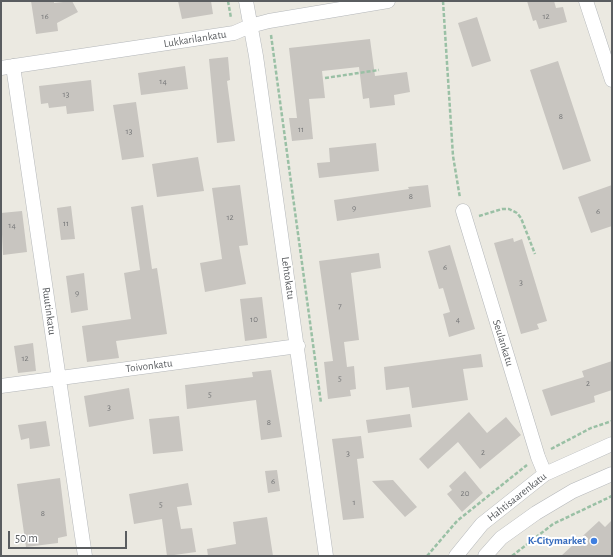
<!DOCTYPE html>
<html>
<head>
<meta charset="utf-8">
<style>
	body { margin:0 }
	#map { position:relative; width:613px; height:557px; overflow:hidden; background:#ebe9e1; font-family:"Alegreya Sans",sans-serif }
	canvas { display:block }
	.frame { position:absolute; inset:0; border:2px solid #5a5d60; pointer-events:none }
	.scale { position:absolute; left:8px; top:531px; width:119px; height:18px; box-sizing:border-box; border:2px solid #5a5d60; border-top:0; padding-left:5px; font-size:12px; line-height:14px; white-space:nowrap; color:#5a5d60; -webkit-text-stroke:3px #fff; paint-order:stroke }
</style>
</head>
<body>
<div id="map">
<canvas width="613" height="557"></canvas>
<div class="frame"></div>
<div class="scale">50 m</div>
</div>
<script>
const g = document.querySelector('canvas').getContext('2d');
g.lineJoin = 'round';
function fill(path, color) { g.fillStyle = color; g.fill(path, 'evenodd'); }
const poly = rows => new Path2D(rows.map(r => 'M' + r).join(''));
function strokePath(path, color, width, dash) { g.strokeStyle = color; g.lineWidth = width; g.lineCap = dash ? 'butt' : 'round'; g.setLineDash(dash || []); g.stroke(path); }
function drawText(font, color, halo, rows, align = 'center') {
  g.font = font + ' "Alegreya Sans",sans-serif'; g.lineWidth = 4; g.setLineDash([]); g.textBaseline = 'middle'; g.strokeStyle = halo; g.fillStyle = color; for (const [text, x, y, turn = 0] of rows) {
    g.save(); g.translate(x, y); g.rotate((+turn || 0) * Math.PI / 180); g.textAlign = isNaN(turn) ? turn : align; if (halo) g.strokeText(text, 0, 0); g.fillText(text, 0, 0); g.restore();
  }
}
fill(poly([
	[31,1,54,1,54,3,72,1,78,12,57,23,58,31,36,34],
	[178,1,211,1,213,14,182,19],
	[527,1,554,1,556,8,563,7,567,22,539,29,536,20,533,21],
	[477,17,491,61,472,67,458,23],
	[370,39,375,76,407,72,410,92,394,95,395,105,370,108,369,98,363,99,359,67,322,71,325,98,309,99,313,139,292,141,289,118,297,118,289,48],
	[228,57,230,80,227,81,235,141,217,143,209,59],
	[558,61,591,161,563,170,530,70],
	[185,66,188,89,141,95,138,73],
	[91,80,94,111,67,114,66,106,49,108,48,103,41,104,39,86],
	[136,102,144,157,122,160,113,105],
	[376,143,379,171,319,178,317,163,330,162,329,148],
	[198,157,204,191,157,197,152,164],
	[240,185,248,245,239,246,246,284,205,292,200,263,222,259,212,188],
	[428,185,431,207,337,221,334,200,409,189,408,187],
	[612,185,612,226,591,233,578,197],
	[143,205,152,269,157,268,167,334,116,341,119,358,87,362,82,326,131,319,124,273,140,270,131,207],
	[71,206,75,239,61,240,57,208],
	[22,211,27,252,3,255,1,213],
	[513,238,514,242,522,239,547,321,537,324,539,329,521,334,494,243],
	[450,245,475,329,449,337,443,314,450,312,443,288,439,289,428,251],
	[379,253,381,268,351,273,359,340,344,342,347,367,354,366,356,389,350,390,351,396,328,399,324,362,333,361,319,261],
	[84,273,88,310,71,313,66,276],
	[262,297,267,338,245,341,240,299],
	[33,343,36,371,18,373,14,346],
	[481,354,483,367,463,369,468,400,412,408,409,387,386,390,384,367],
	[612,361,612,390,594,396,595,402,551,416,542,390,584,377,582,371],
	[271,370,282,437,261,440,256,400,187,409,185,385,253,377,252,372],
	[129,388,134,419,89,427,84,396],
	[469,412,487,433,506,417,521,435,480,469,458,442,428,469,419,459],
	[410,414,412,427,368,433,366,420],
	[179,416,183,451,153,454,149,419],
	[46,421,50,446,30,449,29,438,21,440,18,425],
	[361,436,364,458,357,459,364,518,343,520,332,439],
	[277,470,280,491,268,493,265,471],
	[465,471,483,493,462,512,447,494,452,490,449,486],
	[60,478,67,536,58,538,58,543,26,547,17,484],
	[393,480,417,507,405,517,372,481],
	[188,483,192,505,177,507,181,529,192,528,196,552,167,556,162,519,134,524,129,494],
	[267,517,273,556,208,556,207,549,236,544,233,522],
	[612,520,612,556,561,556,599,521,605,527]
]), '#c8c5c0');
const street = poly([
	[246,1,256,56,326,556],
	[586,1,612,80],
	[13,66,85,556],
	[1,68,234,33,250,26,269,21,388,1],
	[463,211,538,457,545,474],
	[1,386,298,346],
	[456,556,482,524,545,474,612,444],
	[485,556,501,538,536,513,573,491,612,474]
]);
strokePath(street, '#b4b7ba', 15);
strokePath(poly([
	[228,1,231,18],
	[443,1,453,156,460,198],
	[271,35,321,403],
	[325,78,379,70],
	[479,216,502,209,509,209,517,213,521,218,535,254],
	[551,449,591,428,612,421],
	[427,556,457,521,527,465],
	[512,556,553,524,612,496]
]), '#9ac0a5', 2.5, [4, 2]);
strokePath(street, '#fff', 14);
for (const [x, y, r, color] of [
	[594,541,4,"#3f7fe0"]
]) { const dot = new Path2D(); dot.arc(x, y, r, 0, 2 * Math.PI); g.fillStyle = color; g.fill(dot); strokePath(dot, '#fff', 1.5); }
drawText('9px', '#767778', null, [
	["16",45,16],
	["12",546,16],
	["14",163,81],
	["13",66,94],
	["8",561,116],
	["11",301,129],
	["13",129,131],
	["8",411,196],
	["9",354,208],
	["6",598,211],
	["12",230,217],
	["11",66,223],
	["14",12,225],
	["6",445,267],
	["3",521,282],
	["9",77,293],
	["7",340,306],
	["10",254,319],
	["4",458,319],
	["12",25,358],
	["5",340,378],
	["2",588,383],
	["5",210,394],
	["3",109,407],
	["8",269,422],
	["2",483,452],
	["3",348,453],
	["6",273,481],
	["20",465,493],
	["1",354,502],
	["5",161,504],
	["8",43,513]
]);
drawText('11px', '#5a5d60', '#fff', [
	["Lukkarilankatu",195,39,-9],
	["Lehtokatu",288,278,82],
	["Ruutinkatu",49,311,82],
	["Seulankatu",503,343,73],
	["Toivonkatu",149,366,-7],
	["Hahtisaarenkatu",517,497,-38]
]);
drawText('bold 11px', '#366cbe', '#fff', [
	["K-Citymarket",586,541]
], 'right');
</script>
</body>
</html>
